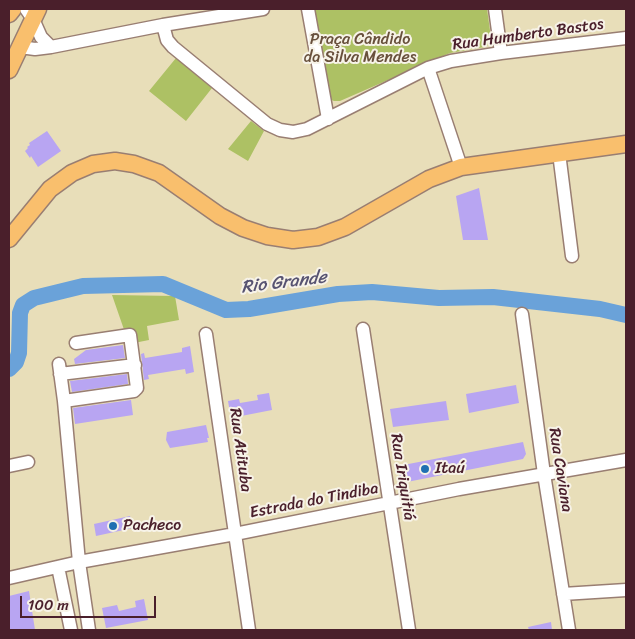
<!DOCTYPE html>
<html>
<head>
<meta charset="utf-8">
<style>
	body { margin:0 }
	#map { position:relative; width:635px; height:639px; overflow:hidden; background:#e8deb9; font-family:Sriracha,sans-serif }
	canvas { display:block }
	.frame { position:absolute; inset:0; border:10px solid #4a1f2b; pointer-events:none }
	.scale { position:absolute; left:20px; top:596px; width:136px; height:22px; box-sizing:border-box; border:2px solid #4a1f2b; border-top:0; padding-left:6px; font-size:15px; line-height:18px; white-space:nowrap; color:#4a1f2b; -webkit-text-stroke:4px #f7f3e8; paint-order:stroke }
</style>
</head>
<body>
<div id="map">
<canvas width="635" height="639"></canvas>
<div class="frame"></div>
<div class="scale">100 m</div>
</div>
<script>
const g = document.querySelector('canvas').getContext('2d');
g.lineJoin = 'round';
function fill(path, color) { g.fillStyle = color; g.fill(path, 'evenodd'); }
const poly = rows => new Path2D(rows.map(r => 'M' + r).join(''));
function strokePath(path, color, width, dash) { g.strokeStyle = color; g.lineWidth = width; g.lineCap = dash ? 'butt' : 'round'; g.setLineDash(dash || []); g.stroke(path); }
function drawText(font, color, halo, rows, align = 'center') {
  g.font = font + ' Sriracha,sans-serif'; g.lineWidth = 4; g.setLineDash([]); g.textBaseline = 'middle'; g.strokeStyle = halo; g.fillStyle = color; for (const [text, x, y, turn = 0] of rows) {
    g.save(); g.translate(x, y); g.rotate((+turn || 0) * Math.PI / 180); g.textAlign = isNaN(turn) ? turn : align; if (halo) g.strokeText(text, 0, 0); g.fillText(text, 0, 0); g.restore();
  }
}
fill(poly([
	[313,9,487,9,491,38,490,44,485,47,450,53,340,101,334,101,329,99],
	[176,58,212,88,186,121,149,91],
	[251,121,264,131,248,161,228,149],
	[112,295,175,296,179,320,147,326,149,340,129,344]
]), '#adc164');
strokePath(poly([
	[9,369,16,362,19,353,20,313,23,305,34,298,83,286,163,284,226,310,249,309,338,294,372,292,439,298,493,297,600,309,626,315]
]), '#6aa2d9', 16);
fill(poly([
	[47,131,61,151,38,167,31,156,30,158,25,151,28,148,27,147,30,145,29,143],
	[479,188,488,240,463,240,456,196],
	[123,345,125,358,75,364,74,359,86,350],
	[190,346,194,372,186,374,185,369,148,375,149,379,144,380,141,354,144,353,145,358,182,352,182,348],
	[127,374,128,384,72,392,70,381],
	[516,385,519,403,469,413,466,394],
	[269,393,272,410,231,418,228,401,239,399,240,403,258,400,257,395],
	[131,400,133,415,75,424,73,408],
	[446,401,449,420,393,427,390,409],
	[206,425,209,438,207,438,208,442,170,448,166,440,167,432],
	[523,442,526,454,523,459,407,482,400,479,398,466],
	[130,516,133,528,96,536,94,524],
	[29,591,35,630,9,630,9,596],
	[144,599,148,620,106,628,102,608,117,605,119,611,136,607,135,601],
	[551,622,552,630,529,630,528,627]
]), '#b8a5f2');
const minor = poly([
	[26,9,33,19,41,37,51,47],
	[308,9,328,119],
	[495,9,501,53],
	[163,25,167,40,173,47,267,124,280,130,293,132,307,129,428,68,451,61,501,53,626,38],
	[20,47,35,49,51,47,163,25,263,9],
	[428,68,461,167],
	[559,153,572,256],
	[522,314,544,474,569,630],
	[363,329,409,630],
	[206,334,249,630],
	[59,364,64,401,79,562,89,630],
	[60,374,135,365],
	[64,401,134,391,137,388,130,335,76,343],
	[9,466,28,462],
	[58,567,71,630],
	[9,578,79,562,235,534,459,489,626,460],
	[563,594,626,590]
]);
const major = poly([
	[9,14,13,9],
	[9,70,38,9],
	[9,239,50,189,72,173,93,164,115,161,134,164,159,173,220,216,243,228,267,236,293,240,318,237,345,227,429,179,461,167,626,144]
]);
strokePath(minor, '#997e72', 15);
strokePath(major, '#997e72', 19);
strokePath(minor, '#fff', 12);
strokePath(major, '#f9bf6d', 16);
for (const [x, y, r, color] of [
	[425,469,5,"#1f6fb2"],
	[113,526,5,"#1f6fb2"]
]) { const dot = new Path2D(); dot.arc(x, y, r, 0, 2 * Math.PI); g.fillStyle = color; g.fill(dot); strokePath(dot, '#f7f3e8', 2); }
drawText('16px', '#4a1f2b', '#f7f3e8', [
	["Rua Humberto Bastos",528,35,-8],
	["Rua Atituba",240,450,82],
	["Rua Caviana",560,470,81],
	["Rua Iriquitiá",402,477,81],
	["Estrada do Tindiba",314,501,-11]
]);
drawText('16px', '#68503c', '#f7f3e8', [
	["Praça Cândido",360,40],
	["da Silva Mendes",360,58]
]);
drawText('16px', '#4a1f2b', '#f7f3e8', [
	["Itaú",435,469],
	["Pacheco",123,526]
], 'left');
drawText('italic 18px', '#575371', '#f7f3e8', [
	["Rio Grande",284,283,-7]
]);
</script>
</body>
</html>
